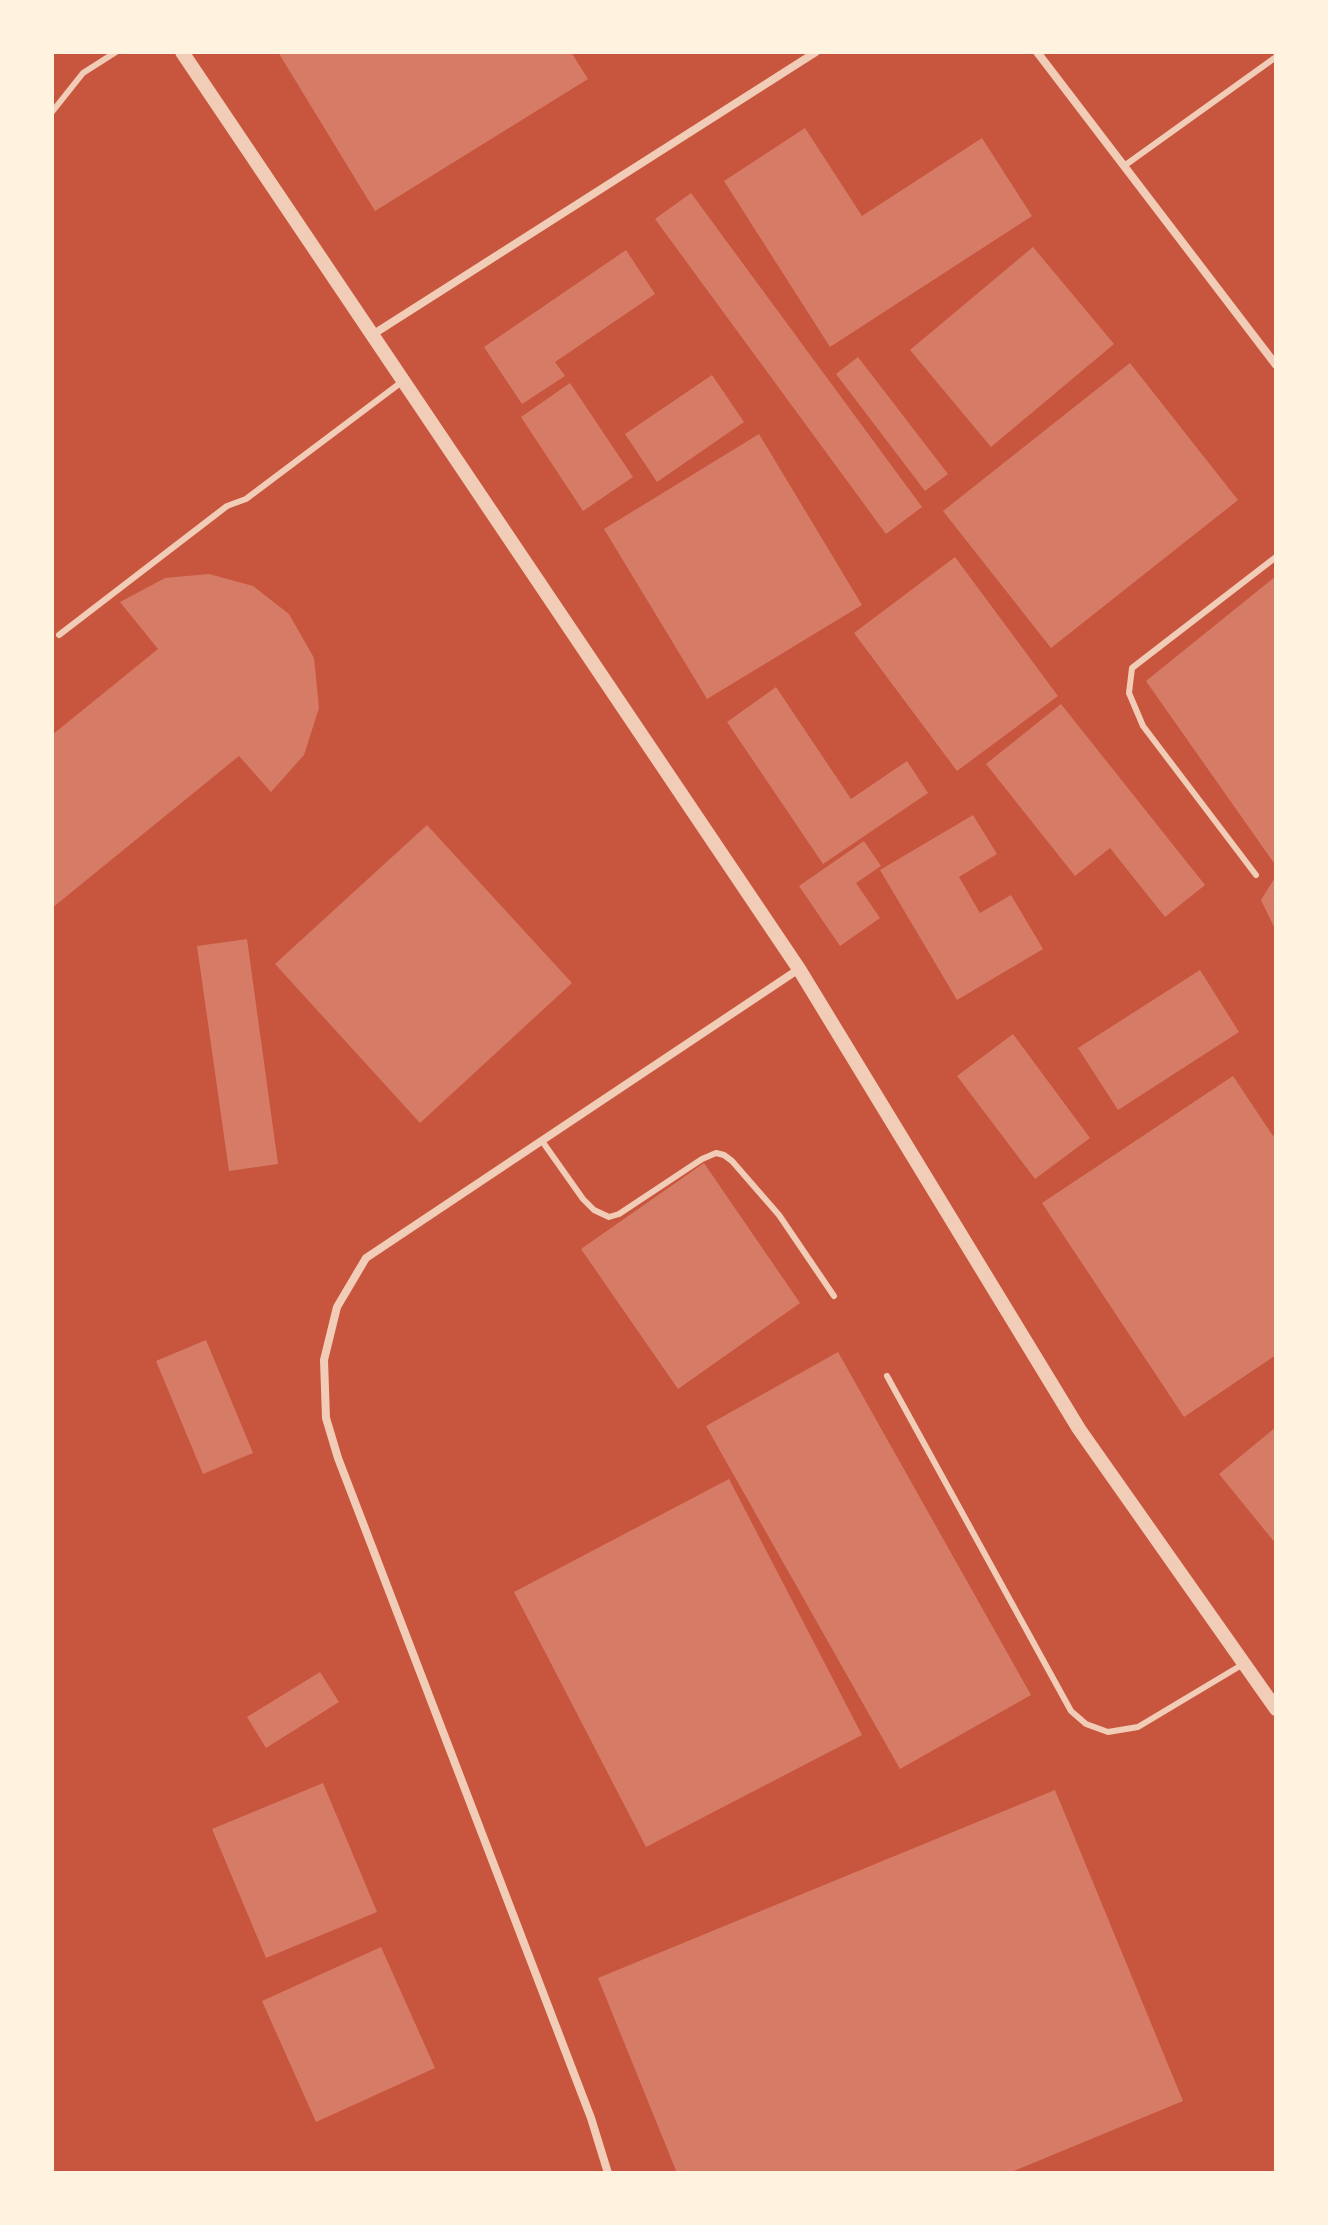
<!DOCTYPE html>
<html>
<head>
<meta charset="utf-8">
<style>
	body { margin:0 }
	#map { position:relative; width:1328px; height:2225px; overflow:hidden; background:#c8553d; font-family:"Space Grotesk",sans-serif }
	canvas { display:block }
	.frame { position:absolute; inset:0; border:54px solid #fff3e0; pointer-events:none }
</style>
</head>
<body>
<div id="map">
<canvas width="1328" height="2225"></canvas>
<div class="frame"></div>
</div>
<script>
const g = document.querySelector('canvas').getContext('2d');
g.lineJoin = 'round';
function fill(path, color) { g.fillStyle = color; g.fill(path, 'evenodd'); }
const poly = rows => new Path2D(rows.map(r => 'M' + r).join(''));
function strokePath(path, color, width, dash) { g.strokeStyle = color; g.lineWidth = width; g.lineCap = dash ? 'butt' : 'round'; g.setLineDash(dash || []); g.stroke(path); }
fill(poly([
	[278,52,571,52,588,79,375,211],
	[805,128,862,216,982,138,1032,216,830,347,724,181],
	[691,193,922,507,886,534,655,219],
	[1033,247,1114,344,991,447,910,350],
	[626,250,655,294,555,362,565,376,522,404,484,347],
	[858,357,948,474,925,491,836,374],
	[1130,363,1238,500,1051,648,943,511],
	[712,375,744,422,657,482,625,434],
	[570,383,633,477,583,511,521,417],
	[759,434,862,605,707,699,604,529],
	[955,557,1058,696,957,771,854,633],
	[209,574,253,586,289,614,314,658,319,708,304,755,271,792,239,756,52,908,52,735,158,649,120,602,165,578],
	[1276,576,1276,866,1146,681],
	[776,687,851,799,907,761,928,793,823,864,727,722],
	[1061,704,1205,885,1165,917,1110,848,1075,876,986,764],
	[973,815,997,854,959,877,980,913,1011,895,1043,949,957,1000,880,870],
	[427,825,572,983,420,1123,275,964],
	[864,841,881,866,856,883,880,918,840,946,799,886],
	[1276,876,1276,931,1261,900],
	[247,939,278,1164,229,1171,197,946],
	[1200,970,1239,1032,1118,1110,1078,1048],
	[1013,1034,1090,1138,1035,1179,957,1076],
	[1233,1076,1273,1136,1276,1134,1276,1355,1184,1417,1042,1203],
	[704,1163,800,1303,678,1389,581,1249],
	[206,1340,253,1453,203,1474,156,1361],
	[838,1352,1031,1695,900,1769,706,1426],
	[1276,1427,1276,1544,1219,1474],
	[729,1479,862,1735,646,1847,514,1592],
	[320,1672,339,1702,266,1748,247,1717],
	[323,1783,377,1912,266,1958,212,1829],
	[1055,1790,1183,2101,1009,2173,677,2173,598,1978],
	[381,1947,435,2068,316,2122,262,2001]
]), '#d67c66');
strokePath(poly([
	[52,112,83,73,116,52],
	[1124,166,1276,57],
	[59,635,227,506,246,499,403,381],
	[1256,875,1143,726,1129,693,1132,668,1276,557],
	[542,1141,583,1199,594,1210,609,1217,619,1214,702,1159,716,1153,724,1155,732,1161,779,1215,834,1296],
	[887,1376,1071,1711,1086,1724,1108,1732,1138,1727,1245,1663]
]), '#f1ccb7', 6);
strokePath(poly([
	[1037,52,1276,365],
	[372,335,816,52],
	[608,2173,591,2118,338,1458,326,1418,324,1360,337,1307,366,1258,799,969]
]), '#f1ccb7', 8);
strokePath(poly([
	[182,52,799,969,1079,1429,1276,1709]
]), '#f1ccb7', 14);
</script>
</body>
</html>
